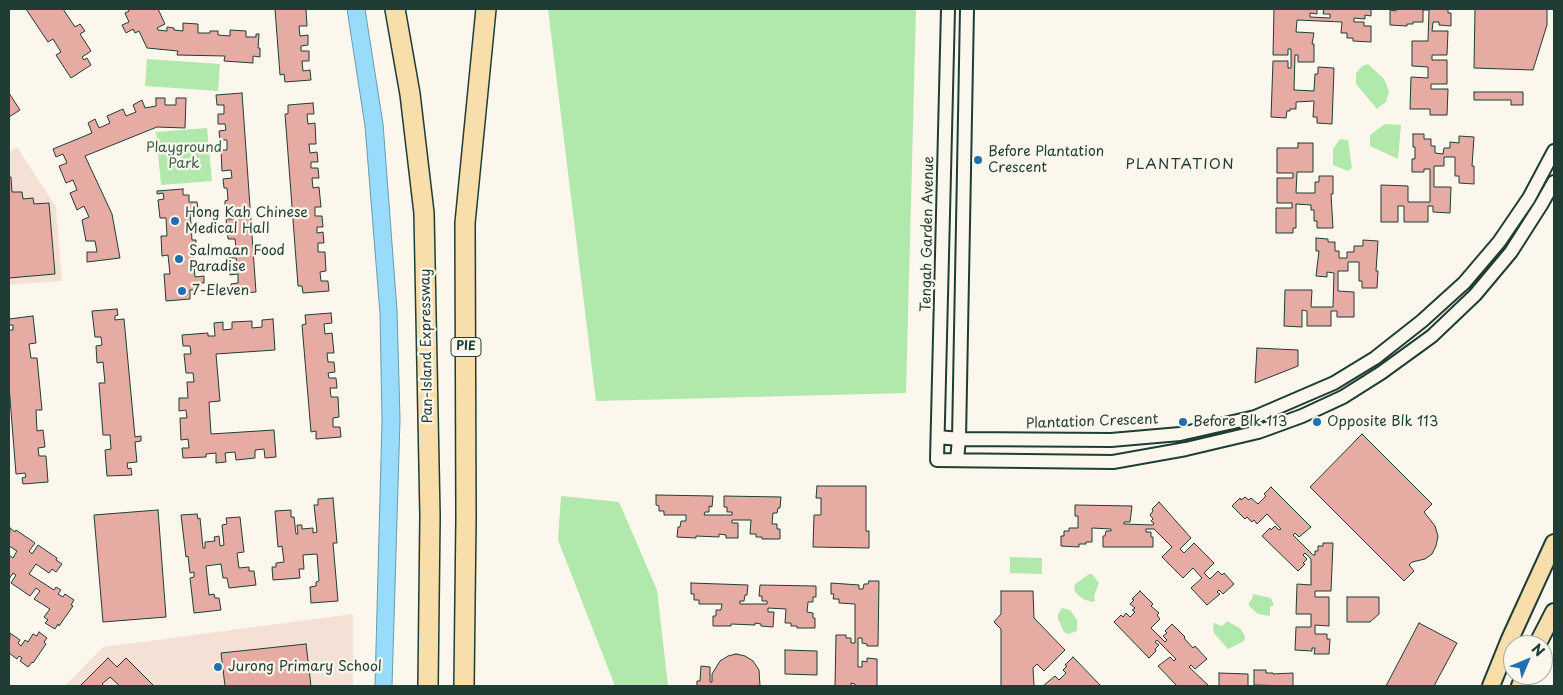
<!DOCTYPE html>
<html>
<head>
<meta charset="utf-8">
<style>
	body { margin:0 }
	#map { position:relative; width:1563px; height:695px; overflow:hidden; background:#fbf7ec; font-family:"Playpen Sans",sans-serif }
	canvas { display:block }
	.frame { position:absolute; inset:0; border:10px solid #1f3d34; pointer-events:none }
	.north { position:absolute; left:1503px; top:635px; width:50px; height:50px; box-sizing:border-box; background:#fbf7ec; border:1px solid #a3ada2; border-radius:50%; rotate:45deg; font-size:14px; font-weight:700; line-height:20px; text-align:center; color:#1f3d34 }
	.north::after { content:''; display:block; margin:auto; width:18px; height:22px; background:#1f6fb2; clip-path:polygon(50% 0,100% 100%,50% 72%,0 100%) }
</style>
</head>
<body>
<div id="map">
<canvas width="1563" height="695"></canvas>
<div class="frame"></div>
<div class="north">N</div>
</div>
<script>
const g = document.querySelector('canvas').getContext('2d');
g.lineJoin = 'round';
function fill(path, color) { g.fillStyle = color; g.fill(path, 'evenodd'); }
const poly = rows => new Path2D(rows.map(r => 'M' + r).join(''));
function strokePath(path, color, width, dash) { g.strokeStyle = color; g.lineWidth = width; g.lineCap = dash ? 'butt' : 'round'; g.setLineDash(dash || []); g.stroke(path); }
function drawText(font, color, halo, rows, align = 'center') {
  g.font = font + ' "Playpen Sans",sans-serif'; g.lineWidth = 4.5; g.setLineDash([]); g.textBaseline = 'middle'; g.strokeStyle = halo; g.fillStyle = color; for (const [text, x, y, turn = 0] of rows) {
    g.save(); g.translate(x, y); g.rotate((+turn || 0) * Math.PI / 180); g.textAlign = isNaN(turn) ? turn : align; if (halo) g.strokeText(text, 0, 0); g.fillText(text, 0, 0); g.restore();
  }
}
fill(poly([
	[17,147,56,207,62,281,9,285,9,152],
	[353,614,353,686,65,686,103,647]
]), '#f5e0d6');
fill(poly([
	[548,9,916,9,906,393,596,401],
	[147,59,220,64,218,91,145,86],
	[1368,64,1384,79,1389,91,1386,102,1377,109,1356,84,1356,73,1362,66],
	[1385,124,1401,125,1398,159,1370,146,1370,135],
	[207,128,212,181,161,185,156,132],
	[1340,139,1348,140,1352,168,1348,171,1333,165,1333,149],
	[561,496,619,502,657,590,668,686,615,686,558,540],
	[1010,557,1042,558,1042,574,1010,573],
	[1089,574,1092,574,1099,583,1094,596,1095,601,1092,602,1083,599,1076,593,1074,588,1075,584],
	[1253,594,1271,598,1274,605,1270,607,1270,616,1258,614,1249,606,1249,602,1252,599],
	[1062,608,1070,610,1077,620,1077,631,1068,634,1064,632,1058,619,1058,614],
	[1227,621,1241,629,1245,637,1244,641,1228,649,1214,633,1213,627,1214,623,1222,626]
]), '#b1e8ab');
const water = poly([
	[347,9,365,9,383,124,397,310,400,419,392,686,375,686,382,421,380,313,365,126,347,9]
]);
fill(water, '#99dbfb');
strokePath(water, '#689cab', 1);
const building = poly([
	[26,9,63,9,75,27,80,24,85,31,80,34,91,51,82,57,84,60,87,58,91,65,71,78,56,55,61,52,53,39,48,42,26,9],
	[128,9,158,9,165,24,157,28,158,30,167,31,167,27,174,28,174,30,183,31,183,23,198,24,198,33,210,33,210,31,218,31,218,35,230,36,230,30,246,31,246,37,256,37,256,34,259,34,258,48,260,48,260,57,253,56,253,63,224,61,225,56,177,55,178,51,147,48,139,31,135,33,133,29,126,33,122,25,129,22,125,13,129,11,128,9],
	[275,9,306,9,307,26,299,26,300,36,308,35,308,45,301,46,301,51,309,51,309,61,302,61,303,71,310,70,311,80,285,82,284,74,280,75,275,9],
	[1274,9,1317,9,1317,14,1310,13,1310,17,1330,18,1330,14,1323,14,1324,9,1371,9,1371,16,1365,15,1365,19,1354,18,1354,22,1364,22,1364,26,1371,26,1371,42,1353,41,1353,38,1347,38,1347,33,1341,33,1342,22,1297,20,1296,32,1314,33,1312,44,1314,44,1314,62,1298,62,1298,55,1295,55,1294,90,1314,91,1315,74,1318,74,1318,67,1334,68,1332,124,1317,123,1317,117,1313,117,1314,101,1296,102,1296,109,1290,109,1290,111,1287,111,1286,118,1271,117,1273,61,1288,61,1288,68,1291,68,1291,49,1288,49,1288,55,1273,55,1274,9],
	[1396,9,1448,9,1448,13,1451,13,1451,26,1439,25,1439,22,1433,22,1432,31,1448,31,1447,55,1432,55,1432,60,1447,60,1447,84,1431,84,1431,89,1448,89,1447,115,1430,115,1430,109,1410,109,1411,77,1428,78,1428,67,1412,66,1412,41,1428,41,1429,10,1423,10,1423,22,1413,22,1413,24,1407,24,1407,26,1390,25,1390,10,1396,11,1396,9],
	[1475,9,1547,9,1547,25,1533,70,1474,68,1475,9],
	[1474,92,1523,92,1523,105,1511,105,1511,100,1474,100,1474,92],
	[9,93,20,110,9,117,9,93],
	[242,93,256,292,232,294,231,284,238,283,238,274,230,275,230,264,237,263,236,258,229,258,228,249,236,248,235,239,228,239,226,219,234,219,233,210,225,210,225,201,228,200,227,188,224,188,223,179,232,178,231,170,222,171,221,150,227,150,227,140,220,140,219,131,226,130,225,124,218,124,218,114,224,114,224,105,217,105,216,95,242,93],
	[156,98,165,98,165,105,176,105,176,98,186,98,185,128,157,127,85,156,112,214,120,258,87,262,87,252,97,252,95,241,86,241,82,220,89,217,84,206,77,210,70,193,77,190,73,180,66,183,59,166,67,163,63,154,56,157,53,149,92,133,88,123,95,119,99,128,110,123,107,116,123,109,126,116,136,112,133,105,142,100,145,108,156,106,156,98],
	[313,103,314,114,307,114,308,124,315,123,316,144,309,144,310,153,317,152,318,162,311,162,311,168,318,168,319,178,312,178,313,188,319,187,321,207,315,207,315,216,322,216,323,227,317,227,317,233,323,232,324,243,318,243,318,252,325,252,326,271,320,272,321,281,328,281,329,291,303,293,302,286,298,286,285,114,288,114,288,105,313,103],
	[1413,134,1424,134,1424,139,1431,139,1431,146,1435,146,1435,153,1443,154,1444,148,1450,148,1450,142,1459,143,1459,136,1474,137,1472,166,1474,166,1474,184,1459,183,1459,176,1455,176,1455,157,1444,157,1444,166,1434,166,1434,187,1451,187,1450,213,1433,212,1433,206,1428,206,1428,222,1404,222,1404,206,1398,206,1398,222,1381,222,1381,185,1408,186,1408,202,1430,202,1430,169,1424,169,1424,172,1412,172,1412,159,1415,159,1415,147,1413,147,1413,134],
	[1298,143,1313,143,1313,172,1297,172,1296,193,1315,193,1315,182,1319,182,1319,176,1333,176,1333,194,1331,194,1333,228,1317,228,1317,221,1314,221,1314,210,1311,210,1311,205,1296,204,1296,228,1293,228,1293,233,1276,233,1276,208,1292,208,1292,203,1277,203,1277,178,1293,178,1293,173,1277,173,1277,148,1298,148,1298,143],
	[9,177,11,177,12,192,22,192,23,199,33,198,34,204,49,203,55,274,9,278,9,177],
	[183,189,183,195,189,195,189,202,197,202,198,209,190,210,192,240,196,240,196,245,192,245,195,277,204,276,204,283,196,283,196,290,190,290,190,299,166,301,164,274,170,274,168,255,162,256,161,236,167,236,166,218,160,218,158,200,164,199,163,193,157,194,157,191,183,189],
	[1316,238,1328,239,1328,242,1335,242,1335,251,1339,251,1339,258,1347,258,1347,252,1354,252,1354,246,1363,246,1363,240,1378,241,1376,271,1378,271,1377,288,1362,288,1362,281,1359,281,1359,262,1348,262,1348,271,1338,271,1338,291,1354,292,1354,317,1337,317,1337,311,1331,311,1331,326,1307,326,1307,311,1302,310,1302,327,1284,326,1285,290,1312,290,1311,307,1333,307,1334,273,1327,272,1327,277,1316,276,1319,251,1316,251,1316,238],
	[117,309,118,315,115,316,115,320,124,319,135,437,141,436,141,441,135,442,137,462,127,463,128,469,131,468,132,475,107,476,105,450,111,449,110,435,103,435,99,383,105,383,103,362,97,363,96,346,102,345,101,337,95,337,92,311,117,309],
	[331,313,332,323,324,324,325,334,332,333,334,353,327,353,328,362,334,362,335,372,328,373,329,378,336,378,337,388,330,388,331,397,338,397,339,417,333,418,333,427,340,427,341,437,316,439,316,431,311,432,302,325,306,324,305,315,331,313],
	[33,316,36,343,29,344,31,358,37,358,42,410,36,410,37,431,43,430,45,447,38,448,39,456,46,456,48,482,23,484,22,478,26,477,25,473,16,474,9,386,9,330,13,330,13,325,9,325,9,319,33,316],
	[273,319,275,350,216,354,220,401,209,402,211,434,274,430,276,457,265,458,264,449,255,450,255,458,236,460,235,452,225,453,226,462,216,463,216,453,206,454,206,457,183,458,182,448,189,448,188,439,181,440,180,418,187,418,186,410,179,411,179,398,188,398,187,382,194,382,193,373,186,373,184,354,191,354,190,346,183,346,182,335,208,333,208,336,215,336,214,323,223,322,223,330,232,329,232,322,252,321,252,328,262,327,262,320,273,319],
	[1257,348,1298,350,1298,366,1255,383,1257,348],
	[1362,434,1432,504,1424,512,1435,526,1438,536,1436,546,1432,554,1425,559,1412,562,1409,565,1414,571,1404,581,1310,487,1362,434],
	[817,486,866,486,866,531,869,531,869,548,813,547,814,515,821,515,821,498,816,498,817,486],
	[1271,487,1311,527,1299,537,1295,533,1293,535,1313,555,1315,555,1315,551,1318,551,1318,546,1323,546,1323,543,1333,543,1331,591,1315,591,1315,597,1329,597,1329,626,1315,625,1315,634,1327,634,1327,639,1330,639,1329,654,1314,654,1315,648,1312,648,1312,651,1295,650,1296,627,1311,627,1311,614,1296,614,1297,584,1311,585,1311,559,1305,553,1303,555,1307,559,1303,563,1305,564,1298,571,1262,536,1270,528,1271,530,1275,526,1279,530,1281,529,1267,514,1257,524,1254,520,1252,522,1247,517,1245,519,1232,506,1240,498,1241,500,1245,497,1249,500,1251,498,1258,504,1266,496,1264,494,1271,487],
	[656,495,713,496,712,507,709,506,709,512,705,512,704,515,732,515,732,512,727,512,727,507,724,507,724,496,781,497,780,508,778,508,777,513,773,513,772,524,777,524,777,529,780,529,780,539,762,539,762,537,756,537,756,534,750,534,751,520,732,520,732,523,738,523,738,538,726,538,726,535,719,534,719,537,696,536,696,538,677,537,678,527,680,527,681,521,686,521,686,515,664,515,664,511,659,511,659,506,656,505,656,495],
	[333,498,337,543,333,543,338,601,311,603,310,587,316,586,316,582,319,581,317,554,303,555,304,569,299,569,300,578,273,580,272,567,276,567,276,563,284,562,282,546,278,547,275,511,291,510,291,517,294,517,296,534,298,534,297,525,302,525,302,529,313,528,313,533,317,532,314,505,318,505,318,499,333,498],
	[1159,502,1191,538,1180,549,1184,553,1194,543,1214,563,1204,573,1210,579,1218,571,1222,575,1224,573,1234,584,1223,594,1219,590,1217,592,1220,594,1207,605,1191,588,1202,578,1193,568,1183,578,1162,557,1172,547,1154,529,1146,529,1146,532,1151,532,1151,537,1153,537,1153,547,1103,547,1103,536,1105,536,1106,531,1111,531,1111,529,1092,528,1092,542,1086,542,1086,544,1079,544,1079,547,1061,546,1061,536,1064,536,1064,531,1069,531,1069,528,1078,528,1078,516,1075,516,1075,505,1132,506,1130,522,1124,522,1124,524,1153,525,1154,523,1151,521,1153,519,1150,515,1153,511,1152,509,1159,502],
	[158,510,166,617,103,622,94,515,158,510],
	[197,514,198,519,200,518,203,548,205,548,205,542,215,541,214,537,219,536,220,546,224,545,222,525,227,524,226,518,240,517,244,552,237,553,239,568,249,567,249,571,254,571,256,585,229,588,227,578,223,578,221,564,206,566,209,595,214,594,215,598,219,598,221,610,194,613,190,578,194,577,194,572,190,573,188,556,186,557,181,515,197,514],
	[10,528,15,532,16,530,35,543,29,551,32,554,38,545,57,558,56,560,62,564,56,572,52,569,49,573,36,564,29,574,54,590,56,587,61,590,58,594,63,597,65,594,74,600,71,605,73,606,59,626,58,624,55,629,45,623,48,620,44,617,50,609,34,599,40,591,36,588,30,596,11,583,16,575,13,573,9,579,9,555,13,558,17,551,9,546,10,528],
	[869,581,879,581,878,646,867,646,867,644,862,643,862,638,858,638,858,667,862,667,862,661,867,662,867,658,877,659,877,686,855,686,855,684,851,683,851,686,835,686,836,635,846,635,846,638,851,638,851,643,855,643,855,604,839,603,839,599,833,599,834,594,831,594,831,583,859,585,859,589,863,589,864,584,868,584,869,581],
	[691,583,748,585,747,595,745,595,744,601,740,601,740,604,767,604,767,601,762,601,762,596,759,596,760,585,816,586,816,597,813,597,813,602,808,602,807,612,813,613,813,618,815,618,815,628,797,628,797,626,791,626,791,623,785,623,786,609,768,608,768,612,774,612,773,627,761,626,761,624,755,623,755,625,731,624,731,626,713,626,713,616,716,616,716,610,721,610,722,604,699,604,699,600,694,600,694,594,691,594,691,583],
	[1001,591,1033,591,1034,618,1065,650,1044,671,1037,664,1033,668,1034,686,1001,686,1001,629,994,622,1001,614,1001,591],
	[1140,591,1153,604,1151,606,1159,613,1157,615,1160,619,1151,628,1165,642,1167,640,1163,636,1167,633,1165,631,1172,624,1185,637,1184,638,1193,648,1195,646,1207,659,1195,669,1191,665,1189,667,1209,686,1177,686,1158,666,1170,657,1174,661,1176,659,1157,640,1155,642,1159,645,1155,649,1156,651,1149,658,1114,622,1121,615,1123,617,1126,613,1130,617,1135,612,1132,610,1135,608,1130,604,1134,600,1132,599,1140,591],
	[1347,597,1379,597,1379,614,1370,622,1347,622,1347,597],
	[1419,623,1457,643,1434,686,1386,686,1419,623],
	[39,632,47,638,44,642,46,644,33,663,32,662,28,667,20,661,22,658,19,656,17,659,9,653,10,633,20,640,18,643,21,646,25,640,28,642,33,634,37,636,39,632],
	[306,644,311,686,225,686,221,653,306,644],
	[785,650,817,651,817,675,785,674,785,650],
	[736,654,745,656,753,661,759,670,760,686,697,686,697,681,700,681,701,666,710,667,710,682,712,682,712,674,720,661,728,656,736,654],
	[1073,657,1101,686,1043,686,1055,676,1059,680,1066,673,1063,670,1067,666,1065,665,1073,657],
	[108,658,117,667,126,658,154,686,120,686,110,677,102,684,104,686,80,686,108,658],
	[1254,670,1266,670,1266,673,1273,673,1273,674,1293,673,1293,686,1254,685,1254,670],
	[1219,673,1248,674,1248,686,1219,686,1219,673]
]);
fill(building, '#e6aca3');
strokePath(building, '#1f3d34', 1);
const minor = poly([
	[948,9,937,460,1113,462,1186,449,1258,432,1302,416,1343,397,1381,373,1432,336,1475,295,1511,252,1541,205,1554,182],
	[938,437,959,439,1111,440,1180,434,1255,417,1334,383,1375,358,1422,321,1464,283,1499,242,1529,198,1554,151],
	[957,460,959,439,967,9]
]);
const major = poly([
	[1537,645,1554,612],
	[1491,686,1510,639,1554,543],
	[1520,686,1525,675]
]);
const highway = poly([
	[395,9,410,94,424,213,430,516,428,686],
	[464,686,466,518,465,223,486,9]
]);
strokePath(minor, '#1f3d34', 16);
strokePath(major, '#1f3d34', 20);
strokePath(highway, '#1f3d34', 22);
strokePath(minor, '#fbf7ec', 12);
strokePath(major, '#f8deab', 16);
strokePath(highway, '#f8deab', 19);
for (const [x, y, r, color] of [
	[978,160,5,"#1f6fb2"],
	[175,221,5,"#1f6fb2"],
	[179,259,5,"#1f6fb2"],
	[182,291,5,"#1f6fb2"],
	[1183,422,5,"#1f6fb2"],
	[1317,422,5,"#1f6fb2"],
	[218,667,5,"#1f6fb2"]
]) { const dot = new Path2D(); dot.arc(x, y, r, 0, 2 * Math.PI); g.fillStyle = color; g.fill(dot); strokePath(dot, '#fbf7ec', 2); }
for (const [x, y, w] of [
	[466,347,30]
]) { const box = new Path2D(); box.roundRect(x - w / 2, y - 9.5, w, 19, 4); g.fillStyle = '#fbf7ec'; g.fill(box); strokePath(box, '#1f3d34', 1); }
drawText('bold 12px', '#1f3d34', null, [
	["PIE",466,347]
]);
drawText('14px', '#3c5f4c', '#fbf7ec', [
	["Playground",184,148],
	["Park",184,164]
]);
drawText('14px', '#1f3d34', '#fbf7ec', [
	["Before Plantation",988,152],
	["Crescent",988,168],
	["Hong Kah Chinese",185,213],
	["Medical Hall",185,229],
	["Salmaan Food",189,251],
	["Paradise",189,267],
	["7-Eleven",192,291],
	["Before Blk 113",1193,422],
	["Opposite Blk 113",1327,422],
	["Jurong Primary School",228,667]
], 'left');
drawText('14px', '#1f3d34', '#fbf7ec', [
	["Tengah Garden Avenue",928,234,-89],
	["Pan-Island Expressway",427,346,-91],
	["Plantation Crescent",1092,422,-2]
]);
g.letterSpacing = '1px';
drawText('15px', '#1f3d34', '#fbf7ec', [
	["PLANTATION",1180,165]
]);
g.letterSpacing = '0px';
</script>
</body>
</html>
